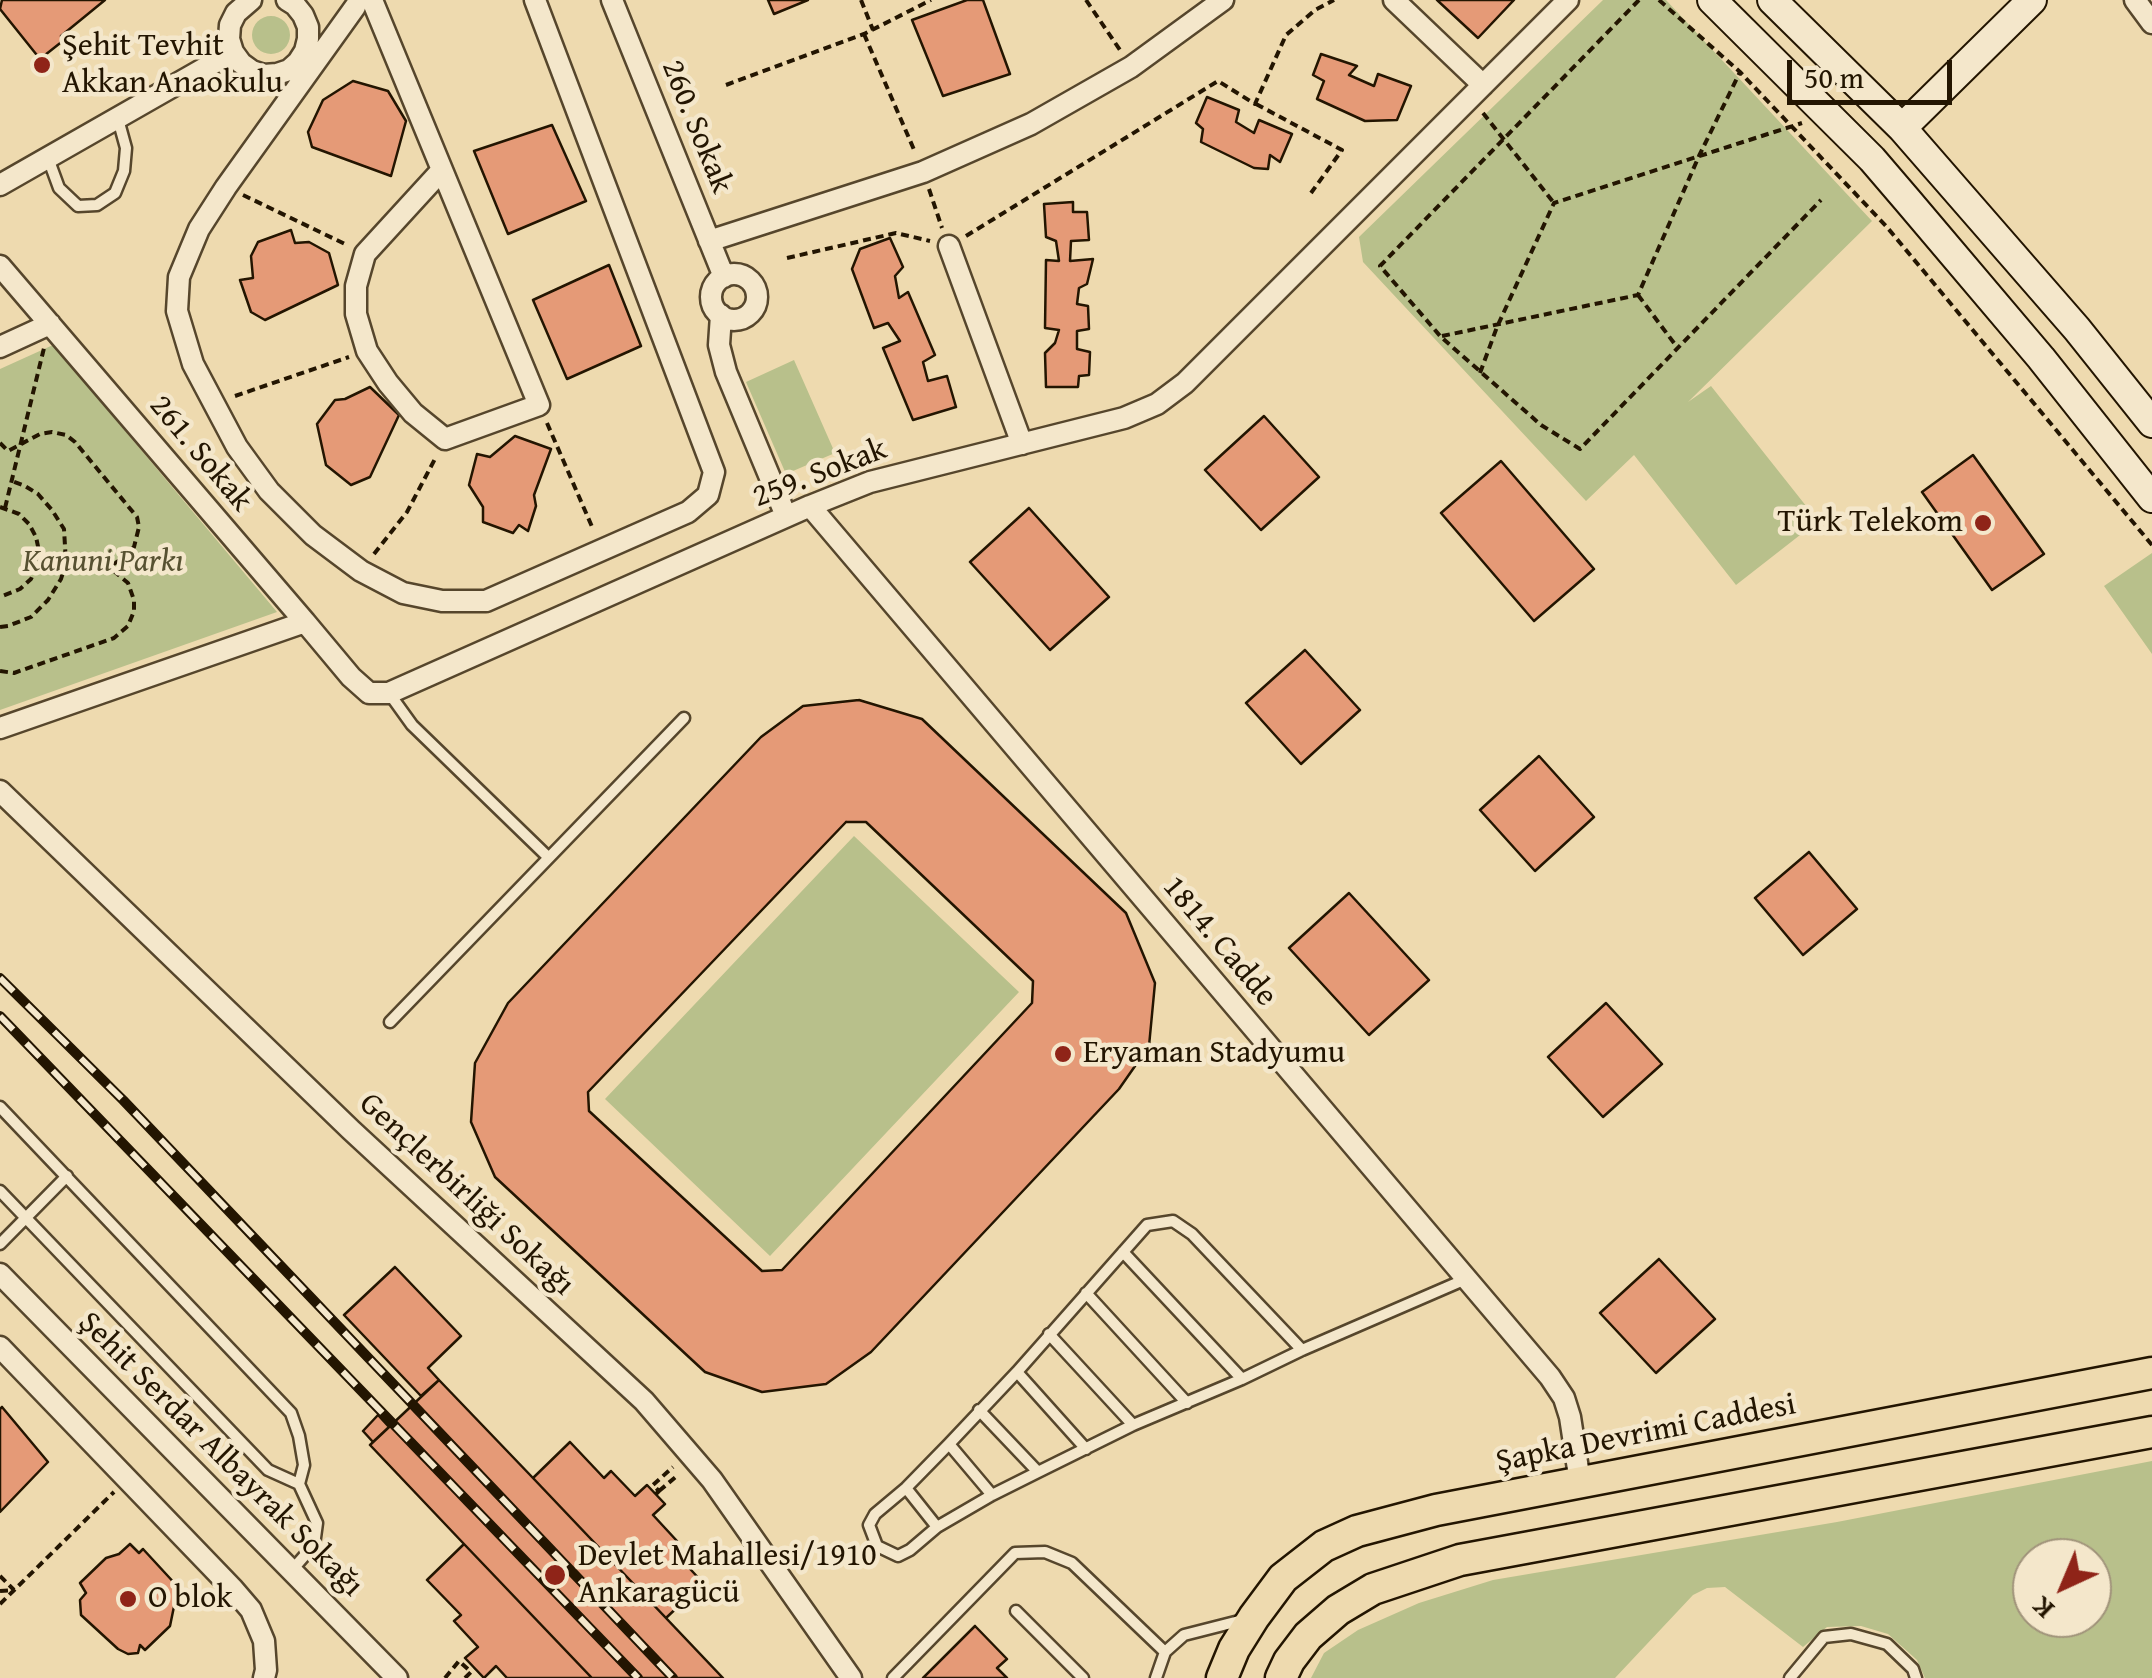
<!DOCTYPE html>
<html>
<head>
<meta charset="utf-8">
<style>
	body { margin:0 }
	#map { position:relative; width:2152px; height:1678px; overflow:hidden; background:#eedaaf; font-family:"Gentium Book Plus",serif }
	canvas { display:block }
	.north { position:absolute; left:2012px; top:1538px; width:100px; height:100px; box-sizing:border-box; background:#f4e7cb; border:2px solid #a0937a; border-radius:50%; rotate:224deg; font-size:28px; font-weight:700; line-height:40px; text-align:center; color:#231501 }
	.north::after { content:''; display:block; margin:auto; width:35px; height:45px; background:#8f2418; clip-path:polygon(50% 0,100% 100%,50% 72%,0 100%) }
	.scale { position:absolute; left:1787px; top:60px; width:165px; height:45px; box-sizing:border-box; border:5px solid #231501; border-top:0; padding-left:12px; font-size:30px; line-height:35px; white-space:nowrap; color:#231501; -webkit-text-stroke:8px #f4e7cb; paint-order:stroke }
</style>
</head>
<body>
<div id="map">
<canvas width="2152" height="1678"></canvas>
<div class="north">K</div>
<div class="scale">50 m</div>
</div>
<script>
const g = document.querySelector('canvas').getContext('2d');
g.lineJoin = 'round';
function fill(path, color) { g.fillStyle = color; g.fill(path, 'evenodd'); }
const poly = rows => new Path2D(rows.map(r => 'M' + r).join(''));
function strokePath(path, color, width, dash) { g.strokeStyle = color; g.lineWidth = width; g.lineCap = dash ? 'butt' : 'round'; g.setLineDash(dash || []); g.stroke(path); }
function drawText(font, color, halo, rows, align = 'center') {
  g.font = font + ' "Gentium Book Plus",serif'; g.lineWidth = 9; g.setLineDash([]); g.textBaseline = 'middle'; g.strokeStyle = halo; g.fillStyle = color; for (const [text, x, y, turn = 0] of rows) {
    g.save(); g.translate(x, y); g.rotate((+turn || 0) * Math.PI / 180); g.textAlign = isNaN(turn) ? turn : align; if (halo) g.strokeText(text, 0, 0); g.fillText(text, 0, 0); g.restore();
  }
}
fill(poly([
	[1603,0,1666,0,1872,221,1688,402,1711,386,1818,521,1736,585,1634,455,1586,501,1363,262,1359,237],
	'252 35a19 19 0 1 1 38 0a19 19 0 1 1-38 0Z',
	[53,345,277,612,0,710,0,369],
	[794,360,835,453,786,474,746,382],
	[2152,553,2152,654,2104,586],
	[854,836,1019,992,770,1256,605,1099],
	[2152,1461,2152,1678,1925,1678,1917,1660,1888,1634,1861,1626,1827,1627,1803,1647,1725,1587,1707,1588,1693,1595,1615,1678,1311,1678,1324,1653,1358,1630,1419,1603,1493,1580,1837,1522],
	[2032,1558,2092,1558,2092,1618,2032,1618]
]), '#b8c08b');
const building = poly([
	[2,0,105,0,61,36,64,40,40,59,0,9,2,0],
	[768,0,808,0,774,14,768,0],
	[967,0,983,0,1010,74,943,96,912,20,967,0],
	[1437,0,1514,0,1478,38,1437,0],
	[1321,54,1357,66,1349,75,1374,86,1378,74,1411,86,1397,120,1365,121,1317,99,1324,81,1313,75,1321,54],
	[353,81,388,91,406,121,391,176,312,147,308,132,323,100,353,81],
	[1207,97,1239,110,1236,122,1254,133,1259,120,1292,134,1280,162,1270,155,1268,169,1254,168,1201,142,1203,129,1196,123,1207,97],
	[552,125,586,201,508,234,474,151,552,125],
	[1073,202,1073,212,1087,212,1089,240,1071,241,1070,261,1093,259,1087,284,1079,288,1077,304,1088,306,1089,329,1077,331,1077,349,1090,352,1089,375,1079,376,1078,387,1046,387,1045,353,1055,343,1059,330,1045,328,1046,260,1059,261,1056,241,1046,237,1044,204,1073,202],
	[291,230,295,243,309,242,329,253,338,285,265,320,251,312,240,280,253,278,251,256,258,242,291,230],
	[890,238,903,267,895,276,899,298,908,292,935,355,923,362,928,381,947,376,956,407,913,420,883,348,900,341,888,323,874,328,852,269,860,249,890,238],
	[609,265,641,346,567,379,533,300,609,265],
	[370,387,399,415,370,477,351,485,326,465,317,424,335,400,345,399,370,387],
	[1264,416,1319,477,1261,530,1205,470,1264,416],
	[515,436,551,449,534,495,536,506,528,531,519,525,513,533,483,522,483,507,469,485,477,454,490,457,515,436],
	[1973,455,2044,554,1992,590,1922,492,1973,455],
	[1501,461,1594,569,1534,621,1441,513,1501,461],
	[1029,508,1109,597,1050,650,970,562,1029,508],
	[1305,650,1360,710,1301,764,1246,703,1305,650],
	[859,700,922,719,1126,913,1155,983,1149,1046,1119,1089,871,1352,826,1384,762,1392,705,1372,495,1177,471,1122,475,1063,508,1003,761,737,803,706,859,700],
	[846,822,866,822,1033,981,1032,1003,782,1270,762,1271,589,1111,588,1092,846,822],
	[1539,756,1594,817,1535,871,1480,810,1539,756],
	[1809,852,1857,909,1803,955,1755,898,1809,852],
	[1349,893,1429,980,1369,1035,1289,948,1349,893],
	[1606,1003,1662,1064,1603,1117,1548,1057,1606,1003],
	[1659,1259,1715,1319,1656,1373,1600,1313,1659,1259],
	[395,1267,461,1336,428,1368,439,1380,421,1396,344,1315,395,1267],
	[439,1380,533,1478,723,1678,592,1678,464,1544,370,1445,439,1380],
	[2,1407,48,1462,0,1512,0,1409,2,1407],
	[378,1415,389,1427,373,1442,363,1431,378,1415],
	[570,1442,604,1478,611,1471,635,1496,647,1485,665,1504,653,1515,677,1541,670,1547,703,1583,666,1618,533,1478,570,1442],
	[130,1544,139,1553,143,1549,178,1587,170,1626,145,1650,140,1645,138,1653,128,1654,118,1649,81,1615,80,1600,86,1593,80,1583,106,1558,119,1554,130,1544],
	[464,1544,592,1678,507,1678,496,1666,484,1678,465,1658,478,1647,454,1621,461,1615,427,1580,464,1544],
	[975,1626,1007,1659,997,1668,1007,1678,923,1678,975,1626]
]);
fill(building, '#e59a77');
strokePath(building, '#231501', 2.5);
const lane = poly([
	[48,158,59,188,78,206,97,205,115,193,124,171,126,148,118,119],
	[389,693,412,725,548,857],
	[390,1022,684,718],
	[0,1107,291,1413,299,1436,304,1465,299,1484,317,1523,314,1545,292,1570],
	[0,1191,268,1470,299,1484],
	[0,1244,67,1176],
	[1123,1252,1242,1379],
	[1086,1293,1187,1403],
	[1049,1334,1133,1425],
	[1302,1350,1192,1234,1173,1221,1147,1225,1017,1372,949,1444,906,1488,875,1514,869,1525,877,1546,898,1556,910,1550,937,1527,992,1495,1038,1472,1133,1425,1242,1379,1302,1350,1466,1279],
	[1017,1372,1086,1449],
	[979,1410,1038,1472],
	[949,1444,992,1495],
	[906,1488,937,1527],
	[1016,1611,1083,1678],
	[893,1678,1015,1553,1045,1552,1072,1563,1165,1652],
	[1156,1678,1165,1652,1184,1635,1243,1620],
	[1790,1678,1824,1637,1851,1634,1887,1644,1913,1669,1916,1678]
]);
const street = poly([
	[251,0,236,13,230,25,229,39,233,52,241,63,252,71,264,75,277,74,289,70,298,62,305,51,308,39,308,27,303,15,295,5,287,0],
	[372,0,539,405,445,439,413,413,388,383,367,351,356,314,356,286,365,254,441,171],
	[612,0,724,277],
	[1394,0,1483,85],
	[2135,0,2152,23],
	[355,7,226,187,199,229,179,277,177,311,193,364,237,447,269,491,313,535,361,571,403,593,442,601,486,601,688,512,708,495,714,472,535,0],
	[0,185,233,52],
	[709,241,923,172,1031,124,1131,67,1223,0],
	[949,246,1022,444],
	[0,266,305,622],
	'711 297a23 23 0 1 1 46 0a23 23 0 1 1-46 0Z',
	[721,315,719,345,726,372,786,516],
	[0,347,50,324],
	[810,506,1550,1377,1564,1398,1570,1417,1580,1482],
	[0,728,305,622,351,677,369,693,389,693,810,506,870,482,1124,418,1157,404,1185,383,1568,0],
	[0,791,351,1130,644,1401,712,1480,851,1678],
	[0,1274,397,1678],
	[0,1347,233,1589,251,1610,264,1641,266,1670,264,1678]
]);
const secondary = poly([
	[1712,0,1872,159,1908,201,2041,358,2152,498],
	[1772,0,1902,128,2077,329,2152,423],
	[1902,128,2032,0]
]);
const primary = poly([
	[1222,1678,1234,1649,1254,1617,1283,1578,1324,1546,1357,1531,1436,1510,2152,1373],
	[1281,1678,1289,1661,1308,1636,1338,1610,1373,1589,1460,1560,2152,1432]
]);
strokePath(lane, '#56462c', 15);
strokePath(street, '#56462c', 25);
strokePath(secondary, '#231501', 32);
strokePath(primary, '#231501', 35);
strokePath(poly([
	[861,0,873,30],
	[1086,0,1120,50],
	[1639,0,1380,266,1441,337,1541,425,1580,449,1821,200],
	[1659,0,1740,72,1886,226,2152,545],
	[864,34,915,152],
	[726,85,864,34,931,0],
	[1256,104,1342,150,1311,193],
	[1483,113,1554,203],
	[929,189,942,228],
	[243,195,347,245],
	[966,236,1218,81,1255,104,1286,35,1315,10,1334,0],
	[787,258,896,233,930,241],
	[1638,295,1677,347],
	[1442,336,1638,295,1699,156,1740,72],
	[1480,373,1497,327,1554,203,1802,123],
	[235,396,349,357],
	[547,423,593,529],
	[0,443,8,451,40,434,52,432,66,435,75,442,137,517,139,527,134,547,123,558,109,567],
	[0,507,19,514,29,524,36,537,39,551,37,566,31,579,20,589,0,597],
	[5,508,44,348],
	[374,554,407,512,436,457],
	[0,627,8,626,31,617,48,600,61,579,66,563,64,529,52,510,38,494,25,486,12,481],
	[0,671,14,673,114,638,128,626,134,611,134,600,128,583,109,567,38,560],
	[659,1491,678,1475],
	[656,1494,659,1491,653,1485,673,1467],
	[0,1576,14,1590],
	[0,1591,14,1590],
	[0,1604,114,1492],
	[445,1678,459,1661,471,1672],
	[465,1678,475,1668]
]), '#231501', 4, [8, 5]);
strokePath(lane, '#f4e7cb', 10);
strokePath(street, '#f4e7cb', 20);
strokePath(secondary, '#f4e7cb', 28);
strokePath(primary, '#eedaaf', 30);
const rail = poly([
	[0,978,123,1100,673,1678],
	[0,1016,638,1678]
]);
strokePath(rail, '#231501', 10);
strokePath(rail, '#f4e7cb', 6, [19]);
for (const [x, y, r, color] of [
	[42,65,10,"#8f2418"],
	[1983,523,10,"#8f2418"],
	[1063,1054,10,"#8f2418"],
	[555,1575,12,"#8f2418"],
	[128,1599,10,"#8f2418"]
]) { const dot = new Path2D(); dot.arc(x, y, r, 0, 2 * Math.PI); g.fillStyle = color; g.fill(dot); strokePath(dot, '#f4e7cb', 4); }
drawText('32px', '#231501', '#f4e7cb', [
	["Şehit Tevhit",62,47],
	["Akkan Anaokulu",62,84],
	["Türk Telekom",1963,523,"right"],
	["Eryaman Stadyumu",1083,1054],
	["Devlet Mahallesi/1910",578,1557],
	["Ankaragücü",578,1594],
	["O blok",148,1599]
], 'left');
drawText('32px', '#231501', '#f4e7cb', [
	["260. Sokak",696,127,68],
	["261. Sokak",200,454,50],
	["259. Sokak",820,474,-21],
	["1814. Cadde",1219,942,50],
	["Gençlerbirliği Sokağı",466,1195,43],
	["Şapka Devrimi Caddesi",1646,1434,-11],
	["Şehit Serdar Albayrak Sokağı",220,1455,45]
]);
drawText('italic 32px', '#575131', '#f4e7cb', [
	["Kanuni Parkı",103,563]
]);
</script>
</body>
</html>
